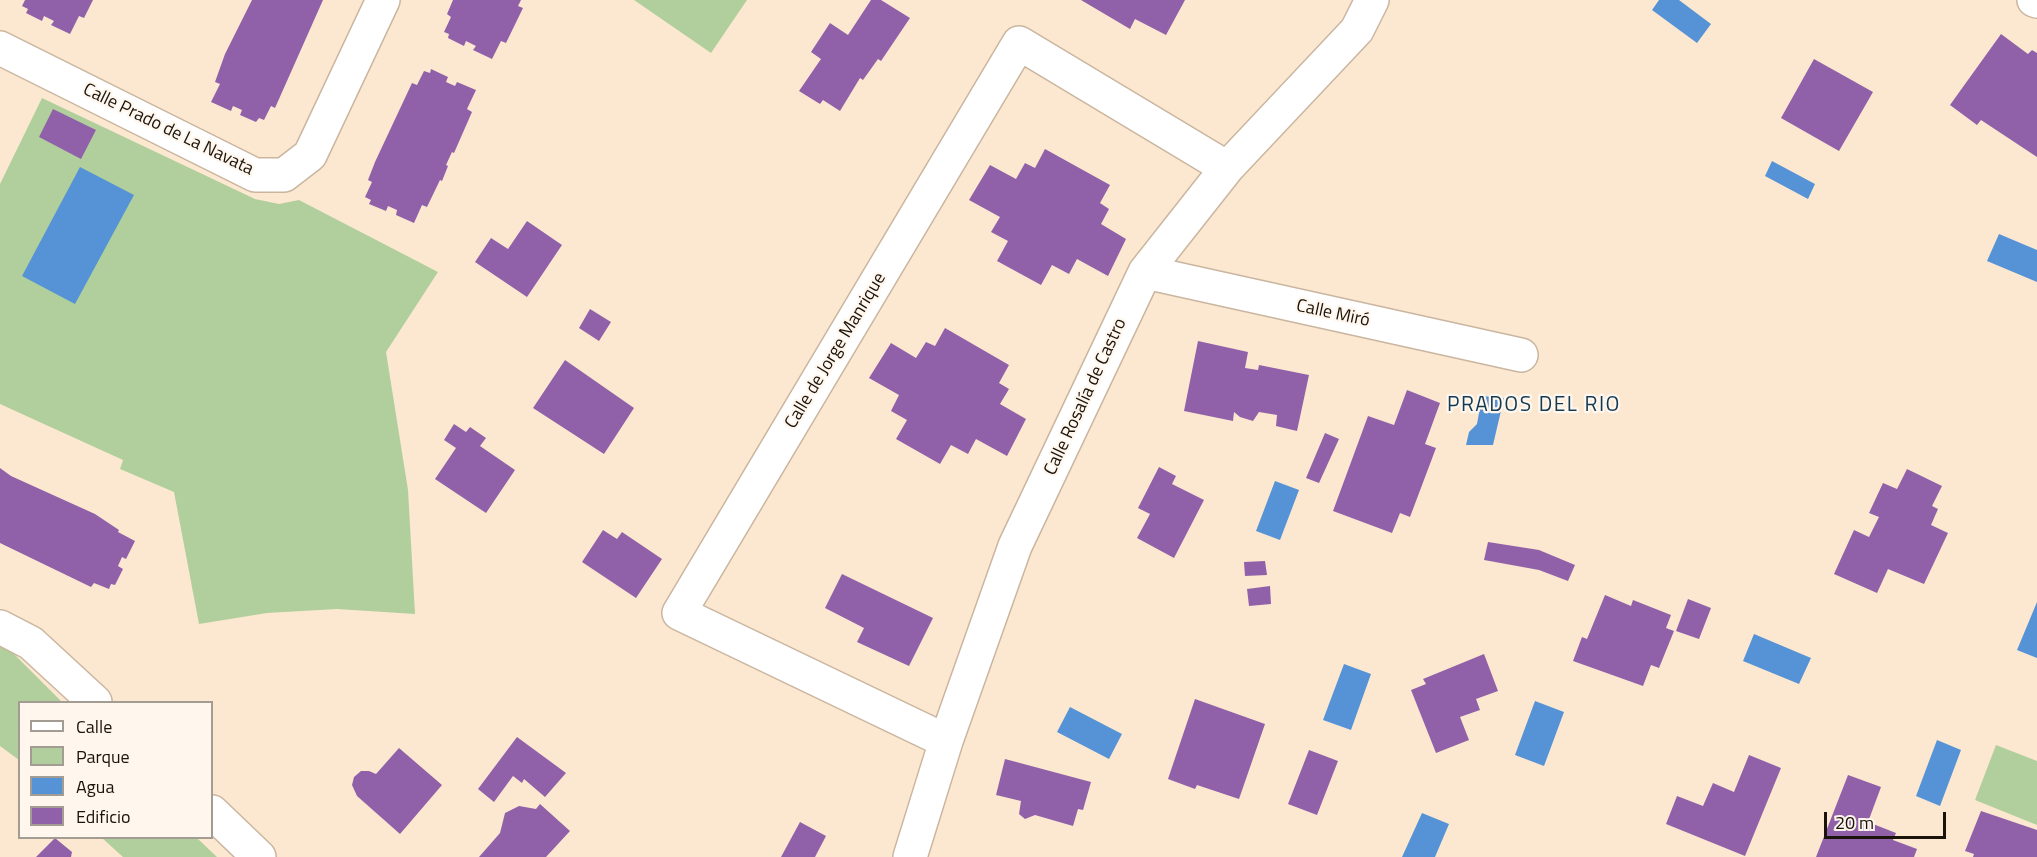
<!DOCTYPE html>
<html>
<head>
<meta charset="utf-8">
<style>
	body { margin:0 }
	#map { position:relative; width:2037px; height:857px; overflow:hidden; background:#fce8d0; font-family:"Titillium Web",sans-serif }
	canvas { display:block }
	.legend { position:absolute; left:18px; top:701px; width:195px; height:138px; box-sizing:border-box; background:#fff7ee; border:2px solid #a39c93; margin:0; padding:8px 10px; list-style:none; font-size:18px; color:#1a130b }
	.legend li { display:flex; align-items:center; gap:12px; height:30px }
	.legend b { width:30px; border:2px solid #a39c93 }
	.scale { position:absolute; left:1824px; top:812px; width:122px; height:27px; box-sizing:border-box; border:3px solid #1a130b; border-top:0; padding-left:8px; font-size:18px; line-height:21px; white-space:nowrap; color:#1a130b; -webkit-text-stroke:4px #fff7ee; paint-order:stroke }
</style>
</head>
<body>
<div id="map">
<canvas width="2037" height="857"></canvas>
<ul class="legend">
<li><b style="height:8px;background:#fff"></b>Calle</li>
<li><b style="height:16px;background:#b1cf9c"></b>Parque</li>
<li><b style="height:16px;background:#5693d6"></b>Agua</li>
<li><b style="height:16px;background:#9061a9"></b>Edificio</li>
</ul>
<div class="scale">20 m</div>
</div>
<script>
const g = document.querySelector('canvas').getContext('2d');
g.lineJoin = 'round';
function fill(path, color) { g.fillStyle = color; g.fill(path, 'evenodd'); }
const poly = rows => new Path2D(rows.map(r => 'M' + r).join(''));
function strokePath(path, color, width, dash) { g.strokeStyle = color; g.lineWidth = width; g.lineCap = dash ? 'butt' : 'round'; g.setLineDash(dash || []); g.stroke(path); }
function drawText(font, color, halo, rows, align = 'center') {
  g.font = font + ' "Titillium Web",sans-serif'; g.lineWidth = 4.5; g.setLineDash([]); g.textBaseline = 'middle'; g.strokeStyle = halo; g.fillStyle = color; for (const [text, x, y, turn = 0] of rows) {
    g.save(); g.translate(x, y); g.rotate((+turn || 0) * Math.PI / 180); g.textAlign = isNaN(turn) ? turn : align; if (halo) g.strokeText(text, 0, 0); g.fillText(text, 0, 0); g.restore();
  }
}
fill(poly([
	[634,0,747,0,711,53],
	[42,98,255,199,279,204,299,200,438,272,386,352,408,490,415,614,337,609,267,613,199,624,174,492,120,469,123,460,0,404,0,184],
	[0,644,8,648,62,702,20,702,19,760,0,746],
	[1996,745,2037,761,2037,825,1975,800],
	[102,838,197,838,217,857,123,857]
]), '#b1cf9c');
fill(poly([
	[1659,0,1679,0,1711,24,1697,43,1652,10],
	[1772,161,1815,184,1808,199,1765,176],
	[80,167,134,195,75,304,22,276],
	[1999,234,2037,250,2037,282,1987,261],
	[1482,396,1504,398,1493,445,1466,445,1469,432,1477,424],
	[1275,481,1299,490,1280,540,1256,531],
	[2037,602,2037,658,2017,650],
	[1754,634,1811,658,1799,684,1743,661],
	[1344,664,1371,674,1351,730,1323,720],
	[1535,701,1564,712,1544,766,1515,755],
	[1070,707,1122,734,1109,759,1057,732],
	[1937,740,1961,750,1940,806,1916,796],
	[1422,813,1449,824,1435,857,1402,857]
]), '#5693d6');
fill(poly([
	[25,0,93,0,84,18,79,16,70,34,51,25,54,21,44,16,42,21,26,13,28,9,22,6],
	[252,0,323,0,275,108,271,106,264,120,259,118,256,122,240,115,242,110,233,106,231,111,211,102,220,84,215,82,225,54],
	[453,0,521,0,518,6,523,8,506,43,501,41,492,59,473,50,476,46,466,41,464,46,448,38,449,34,444,32,451,17,447,14],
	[871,0,881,0,910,18,881,61,878,59,863,80,860,78,840,111,823,100,820,104,799,91,821,59,811,52,830,23,848,35],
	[1081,0,1185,0,1166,35,1135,19,1130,29],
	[2001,34,2028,54,2032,50,2037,53,2037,157,1981,120,1977,125,1950,105],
	[1814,59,1873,92,1839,151,1781,118],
	[431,69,448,77,446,82,455,86,457,82,476,90,467,109,472,112,454,153,452,152,446,165,448,166,442,181,440,180,427,207,422,205,414,223,396,215,397,210,388,206,386,211,369,204,371,200,365,197,372,182,368,180,375,162,412,83,417,85,424,71,430,73],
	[53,109,96,130,81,159,39,137],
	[1045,149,1110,185,1100,203,1109,209,1101,224,1126,239,1108,276,1077,259,1069,274,1052,265,1041,285,997,261,1008,241,991,232,1000,217,969,200,990,165,1016,179,1025,163,1035,168],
	[527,221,562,245,527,297,475,262,491,238,508,249],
	[590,309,611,322,599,341,579,328],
	[945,328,1009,365,999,383,1009,389,1000,404,1026,419,1007,456,976,439,968,454,951,445,940,464,896,439,907,420,891,411,899,395,869,378,891,343,916,358,926,342,935,346],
	[1198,341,1248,352,1245,368,1258,370,1259,365,1309,375,1297,431,1276,426,1277,415,1259,412,1253,421,1240,417,1234,412,1233,421,1184,411],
	[565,360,634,408,604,454,533,408],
	[1407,390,1440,403,1425,444,1436,448,1410,517,1400,513,1392,533,1333,511,1368,416,1394,425],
	[454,424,466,432,470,427,486,438,480,446,515,470,486,513,435,479,456,448,444,440],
	[1325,433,1339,439,1319,483,1306,478],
	[1159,467,1176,476,1172,484,1204,500,1174,558,1137,538,1150,514,1138,508],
	[0,468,11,476,95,514,119,530,118,532,135,541,126,559,122,557,118,566,123,569,115,585,111,584,109,589,94,583,91,587,0,543],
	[1907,469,1942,486,1932,506,1938,509,1931,525,1948,533,1924,584,1888,569,1877,593,1834,574,1854,530,1869,537,1879,517,1869,513,1883,483,1897,489],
	[603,530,617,539,622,532,662,559,636,598,582,562],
	[1488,542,1539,550,1575,565,1568,581,1539,570,1484,560],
	[1265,561,1267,575,1245,576,1244,562],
	[842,574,933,618,909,666,857,642,864,628,825,608],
	[1270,586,1271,604,1249,606,1247,589],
	[1605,595,1631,606,1633,600,1671,615,1666,628,1674,631,1659,668,1651,665,1643,686,1573,661,1582,637,1587,639],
	[1688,599,1711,608,1699,639,1676,631],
	[1484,654,1498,691,1476,699,1480,710,1460,717,1469,740,1436,753,1411,690,1426,684,1423,679],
	[1195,699,1265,724,1239,799,1197,785,1195,789,1168,779],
	[517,737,566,773,545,797,524,779,522,783,513,776,494,802,478,789],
	[399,748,442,785,400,834,357,796,352,785,354,777,361,771,369,771,376,774],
	[1309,750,1338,761,1317,815,1288,804],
	[1749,755,1781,768,1745,856,1666,824,1677,796,1703,806,1713,783,1734,792],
	[1005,759,1091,782,1083,810,1078,809,1073,826,1035,815,1025,819,1019,814,1021,801,996,795],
	[1848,775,1881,787,1868,822,1896,833,1893,840,1917,849,1914,857,1816,857],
	[540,804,570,831,546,857,479,857,500,833,505,813,519,806,536,809],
	[1981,811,2037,830,2037,857,1973,857,1974,854,1965,851],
	[800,822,826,836,815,857,781,857],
	[55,838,72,852,71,857,36,857]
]), '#9061a9');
const minor = poly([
	[2034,0,2037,1],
	[0,48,255,175,284,175,310,155,383,0],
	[1145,272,1521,355],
	[0,627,31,643,95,702],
	[946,741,679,613,1019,43,1227,168],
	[212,812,259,857],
	[910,857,946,741,1015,546,1145,272,1227,168,1357,30,1372,0]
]);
strokePath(minor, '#cab6a0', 36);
strokePath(minor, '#fff', 33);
drawText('18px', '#1a130b', '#fff7ee', [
	["Calle Prado de La Navata",168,130,26],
	["Calle Miró",1333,314,12],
	["Calle de Jorge Manrique",836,351,-59],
	["Calle Rosalía de Castro",1086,397,-65]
]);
g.letterSpacing = '1.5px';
drawText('21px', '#133a52', '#fff7ee', [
	["PRADOS DEL RIO",1534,406]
]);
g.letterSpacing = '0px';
</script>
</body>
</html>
